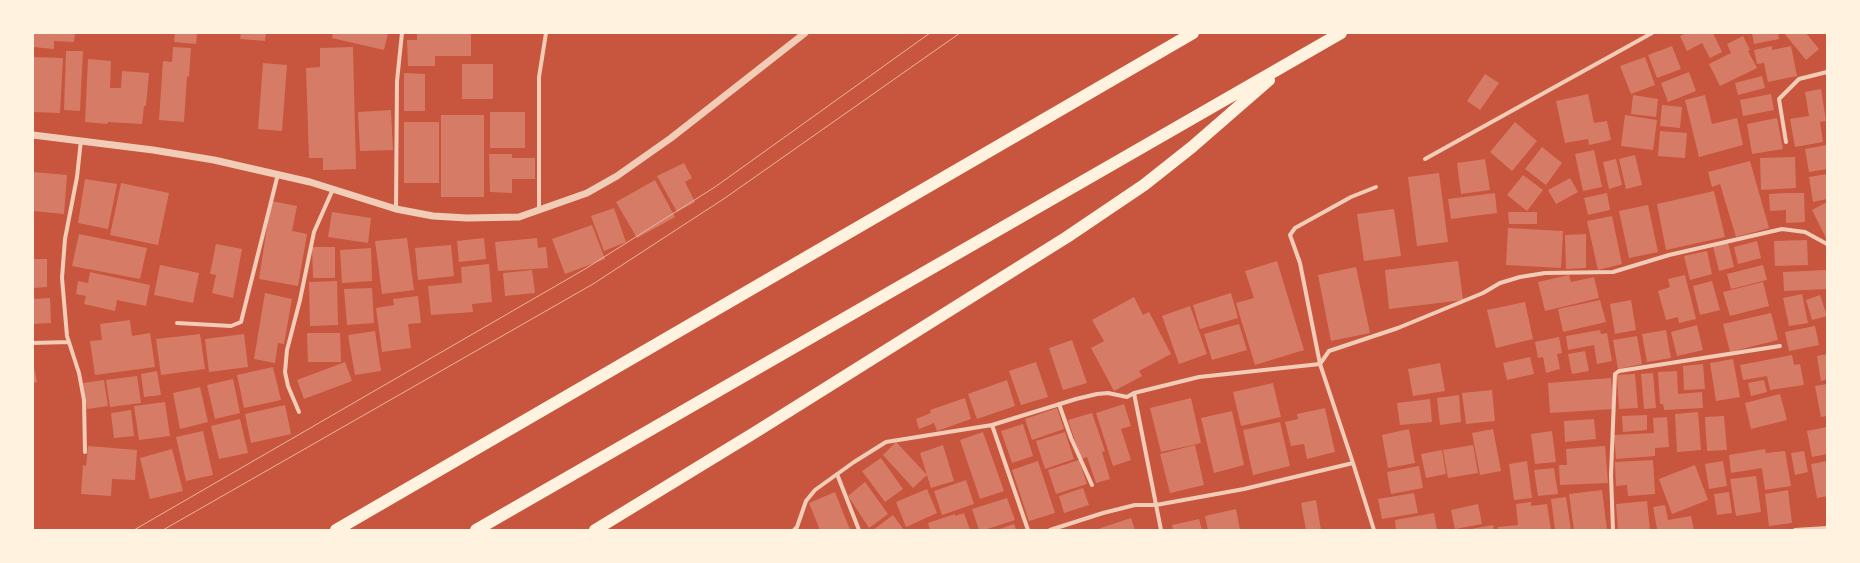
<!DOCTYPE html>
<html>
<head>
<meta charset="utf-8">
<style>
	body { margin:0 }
	#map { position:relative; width:1860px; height:563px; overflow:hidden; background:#c8553d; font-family:"Libre Baskerville",serif }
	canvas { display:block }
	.frame { position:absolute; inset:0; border:34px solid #fff3e0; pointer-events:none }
</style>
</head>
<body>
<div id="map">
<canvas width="1860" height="563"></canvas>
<div class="frame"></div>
</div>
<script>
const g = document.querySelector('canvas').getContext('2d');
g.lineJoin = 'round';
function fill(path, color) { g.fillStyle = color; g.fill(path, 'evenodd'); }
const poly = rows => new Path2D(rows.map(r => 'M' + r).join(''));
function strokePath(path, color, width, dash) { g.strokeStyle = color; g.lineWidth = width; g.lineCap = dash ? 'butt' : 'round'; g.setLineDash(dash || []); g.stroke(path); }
fill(poly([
	[33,33,75,33,74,42,54,41,54,49,33,47],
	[175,33,197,33,196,44,174,42],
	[241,33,266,33,265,41,240,39],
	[333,33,388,33,384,50,332,38],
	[417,33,471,33,471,56,435,56,435,66,408,66,407,40,417,40],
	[1686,33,1713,33,1722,52,1710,58,1702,43,1687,51,1680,36],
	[1752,33,1778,33,1779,39,1754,44],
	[1784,33,1806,33,1819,49,1806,60],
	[1743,36,1750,50,1748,51,1757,68,1720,86,1709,64,1731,53,1727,44],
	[1672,46,1681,69,1657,78,1648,55],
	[1772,46,1772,50,1791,46,1797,76,1768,82,1764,63,1757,64,1754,50],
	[173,47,191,48,189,77,187,76,184,122,159,120,163,61,172,62],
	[353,47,356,169,323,170,323,158,309,158,306,68,320,67,320,48],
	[66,51,83,51,80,111,64,110],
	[33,57,63,58,60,113,33,112],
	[1645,57,1655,85,1631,94,1620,66],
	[88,59,111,61,110,88,121,88,122,71,149,73,146,106,144,106,142,124,108,122,107,124,85,122],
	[263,63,287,65,282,131,258,129],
	[462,64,493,64,493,99,462,99],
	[1689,72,1696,91,1668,102,1661,83],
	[404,73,425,74,425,111,404,111],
	[1485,74,1499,83,1480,110,1467,101],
	[1762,76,1765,88,1738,95,1735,83],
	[1821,89,1826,121,1820,122,1823,142,1795,147,1790,119,1809,116,1805,92],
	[1588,94,1594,123,1607,121,1611,140,1589,145,1588,139,1565,143,1556,101],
	[1771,94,1774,110,1743,116,1740,100],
	[1633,95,1658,99,1656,117,1631,114],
	[1705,95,1712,124,1737,118,1743,145,1699,157,1685,100],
	[1662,105,1682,107,1680,128,1660,126],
	[391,110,393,150,360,151,358,112],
	[490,112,525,112,525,148,490,148],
	[441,115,484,115,484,197,441,197],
	[1625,115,1657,120,1653,150,1621,146],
	[1777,118,1783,149,1752,154,1747,124],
	[404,122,439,122,439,183,404,183],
	[1515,122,1537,141,1512,171,1490,152],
	[1660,131,1687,133,1685,158,1658,156],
	[1827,145,1827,169,1809,172,1805,149],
	[1542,147,1562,163,1546,185,1525,169],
	[1594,150,1602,187,1583,191,1575,154],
	[489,154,512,154,512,158,535,158,535,179,512,179,512,193,490,192],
	[1635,155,1642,185,1626,189,1619,159],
	[1795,157,1796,188,1761,190,1760,158],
	[1485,159,1490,190,1461,194,1457,163],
	[1616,159,1622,185,1609,189,1603,162],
	[1750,161,1769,228,1736,237,1720,184,1712,187,1708,172],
	[684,163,692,178,685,182,695,202,677,212,657,176],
	[33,172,67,175,64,214,33,211],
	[1439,173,1448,242,1417,246,1408,177],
	[1827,174,1827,199,1813,202,1809,177],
	[1523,175,1543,190,1527,211,1507,195],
	[1570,178,1578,192,1556,204,1548,190],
	[85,179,117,184,108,229,78,223],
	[655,180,675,217,637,238,616,202],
	[121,183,169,193,158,245,110,235],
	[1714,191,1725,237,1666,250,1657,204],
	[1495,193,1497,213,1451,219,1448,199],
	[1607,193,1610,210,1588,215,1584,198],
	[1785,193,1804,193,1805,222,1786,223,1786,210,1770,211,1769,194],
	[271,201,297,206,292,231,307,234,298,286,259,279],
	[1827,202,1827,240,1812,210],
	[1648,205,1658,252,1629,258,1619,211],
	[614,208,626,242,604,251,591,216],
	[1394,209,1401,256,1364,261,1357,214],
	[332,212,371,218,368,243,328,237],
	[1508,212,1537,212,1537,224,1509,224],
	[1612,216,1622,264,1598,270,1587,221],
	[592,225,605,259,565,274,552,239],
	[1508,228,1563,231,1561,268,1506,265],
	[79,234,147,248,140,279,72,266],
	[1586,234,1586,268,1566,269,1565,235],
	[407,238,414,290,382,294,375,241],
	[484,238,486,259,459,262,457,241],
	[537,238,538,248,546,247,548,268,498,271,495,242],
	[1807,240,1808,265,1775,266,1774,241],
	[1757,241,1761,258,1738,264,1734,247],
	[1728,243,1734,267,1719,271,1713,246],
	[216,244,242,249,233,298,212,293,216,275,210,274],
	[451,245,454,276,418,280,415,248],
	[312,247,335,247,335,278,313,278],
	[371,248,372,281,342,283,340,250],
	[1707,251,1712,274,1690,280,1684,256],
	[33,259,47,259,47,287,33,288],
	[1277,261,1304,350,1255,365,1236,303,1254,298,1245,271],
	[1458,261,1463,300,1389,309,1385,270],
	[489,264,492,302,472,304,473,312,431,315,428,286,462,283,461,267],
	[160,265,199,273,193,303,154,295],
	[1763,265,1767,280,1731,289,1727,274],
	[1356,267,1370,333,1331,341,1318,275],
	[532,270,535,293,505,296,503,273],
	[1826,270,1827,289,1784,291,1783,272],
	[90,272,150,285,146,306,117,300,115,311,84,304,86,296,76,294,78,281,88,283],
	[1569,275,1571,282,1594,277,1599,298,1545,311,1538,282],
	[1685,275,1696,319,1679,323,1678,317,1666,320,1658,291,1670,287,1668,279],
	[337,281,338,325,310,326,309,282],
	[1712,281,1720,310,1700,315,1693,286],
	[1763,282,1769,306,1730,316,1723,292],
	[372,288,374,323,347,325,344,289],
	[265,293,292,299,284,344,278,343,275,363,254,359],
	[1231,293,1238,318,1200,329,1193,305],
	[1802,294,1808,323,1789,326,1783,298],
	[1820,295,1827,316,1812,320,1806,300],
	[418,296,421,323,408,324,411,348,382,352,376,308,394,305,393,299],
	[1134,297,1143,315,1149,312,1171,354,1139,371,1142,376,1114,391,1091,348,1104,341,1092,320],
	[50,298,51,323,33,324,33,299],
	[1600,300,1606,322,1563,332,1558,309],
	[1631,300,1636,330,1615,334,1610,304],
	[1525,302,1533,339,1496,348,1487,310],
	[1190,306,1207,354,1179,364,1162,316],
	[1771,313,1778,340,1730,352,1723,324],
	[130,320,132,336,150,333,155,367,95,375,90,341,102,340,100,324],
	[1239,324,1247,350,1212,360,1204,334],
	[1697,325,1703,350,1677,356,1671,332],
	[1815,326,1819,345,1789,351,1785,332],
	[1600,330,1601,334,1607,333,1612,361,1597,364,1594,345,1568,350,1566,336],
	[1666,330,1671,358,1647,362,1642,334],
	[375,331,381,371,355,375,348,335],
	[307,333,340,333,341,362,308,362],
	[200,334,205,369,161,375,156,339],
	[244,334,248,367,209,372,205,339],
	[1637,336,1642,364,1618,369,1613,340],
	[1559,337,1562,353,1557,354,1560,369,1546,373,1543,357,1538,358,1535,342],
	[1072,340,1087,383,1063,390,1049,348],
	[1585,351,1589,371,1572,374,1568,354],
	[1827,354,1827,379,1821,381,1817,356],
	[1792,355,1794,365,1800,364,1804,385,1770,390,1767,376,1743,380,1740,365],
	[1530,357,1534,374,1507,380,1503,363],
	[1733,359,1740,397,1716,401,1710,363],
	[345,362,352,381,304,399,297,380],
	[1036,362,1048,397,1021,405,1009,371],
	[33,363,37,382,33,383],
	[1440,363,1445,391,1413,396,1408,369],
	[1703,364,1705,389,1684,390,1683,366],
	[273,367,281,400,244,408,237,375],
	[157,371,161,395,144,397,141,374],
	[1677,371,1678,394,1702,392,1703,408,1664,410,1663,404,1660,404,1658,372],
	[1653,373,1656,408,1644,409,1641,374],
	[1635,374,1638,408,1619,409,1617,375],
	[137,376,141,403,110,407,106,380],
	[1611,378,1613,409,1550,413,1548,383],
	[233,379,240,413,215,419,207,385],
	[104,380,108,406,87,409,83,383],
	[1007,380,1015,406,977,419,968,394],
	[1764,380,1767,392,1751,396,1748,383],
	[1273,383,1281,417,1241,426,1233,392],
	[1827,384,1827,416,1821,417,1815,386],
	[200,387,208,422,180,429,173,393],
	[1492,390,1495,421,1466,424,1462,393],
	[1780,394,1787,420,1751,429,1745,403],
	[1459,395,1461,422,1440,425,1437,398],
	[965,398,971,419,937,431,934,423,919,429,916,419,931,413,930,410],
	[1191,398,1201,443,1161,452,1150,408],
	[1430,399,1432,422,1400,425,1397,403],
	[165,402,170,436,139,440,134,406],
	[1124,404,1131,426,1121,429,1131,460,1113,466,1096,413],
	[285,405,291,434,251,443,245,414],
	[1057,408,1064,429,1032,440,1025,419],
	[1325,408,1335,452,1307,459,1304,444,1291,446,1285,422,1298,419,1297,414],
	[131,410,134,436,114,438,111,413],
	[1232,411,1244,465,1214,473,1201,418],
	[1698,412,1701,450,1677,452,1675,414],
	[1092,413,1105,451,1102,452,1110,479,1096,483,1087,457,1081,459,1068,420],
	[1647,415,1647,430,1623,432,1622,416],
	[1724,416,1727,450,1707,451,1705,417],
	[1667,417,1669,447,1655,448,1655,456,1616,459,1614,435,1654,433,1653,418],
	[240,419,248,453,219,459,211,426],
	[1594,419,1596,439,1565,442,1564,421],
	[1280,422,1290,466,1253,475,1243,430],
	[1023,424,1033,456,1012,463,1001,431],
	[1827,427,1827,454,1812,457,1807,431],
	[1409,429,1415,463,1388,468,1382,435],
	[1493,429,1501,471,1480,475,1472,433],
	[203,431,213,475,186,481,176,437],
	[1552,431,1556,462,1535,464,1531,434],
	[983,432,1004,491,980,499,960,440],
	[1065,432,1074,459,1045,469,1036,441],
	[896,442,927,475,913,488,883,455],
	[943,445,954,481,931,488,920,453],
	[1195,445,1204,485,1170,493,1160,454],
	[1473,445,1478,473,1448,478,1443,450],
	[88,446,137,450,135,480,112,479,111,496,81,494,83,465,86,466],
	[1605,446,1608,483,1560,485,1559,465,1567,465,1566,449],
	[172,449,183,491,150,499,140,458],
	[1765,449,1766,453,1785,451,1791,486,1765,490,1762,468,1731,473,1729,455],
	[1442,450,1446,474,1426,478,1421,454],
	[1804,451,1808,472,1795,475,1791,453],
	[881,458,903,489,885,502,862,471],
	[1079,460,1087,484,1056,494,1048,470],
	[1653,460,1655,494,1628,496,1627,485,1616,486,1615,462],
	[1038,461,1055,513,1029,521,1012,470],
	[1527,461,1532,498,1514,500,1509,464],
	[1723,461,1727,486,1709,489,1705,464],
	[1827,461,1827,496,1817,498,1811,464],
	[1695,465,1708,500,1672,514,1659,479],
	[1419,466,1423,488,1391,494,1387,472],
	[1554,468,1558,494,1538,496,1534,470],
	[1756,476,1761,512,1736,516,1730,479],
	[966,480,974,504,942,515,934,491],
	[865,482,888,514,869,528,848,496],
	[1083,488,1089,505,1064,513,1059,496],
	[927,489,937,513,906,527,896,502],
	[1602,490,1607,530,1574,530,1569,494],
	[1788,490,1792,523,1769,526,1765,494],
	[835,492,848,525,851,530,820,530,809,503],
	[1729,492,1732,513,1717,515,1714,494],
	[1414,493,1418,513,1382,519,1378,499],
	[1566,497,1571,530,1555,530,1551,499],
	[1007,498,1015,520,984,530,979,530,972,509],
	[1316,500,1321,530,1306,530,1301,503],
	[1647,501,1650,530,1618,530,1616,504],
	[1531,502,1531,506,1547,504,1551,530,1498,530,1498,527,1518,525,1516,504],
	[1478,504,1482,524,1455,529,1451,510],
	[1665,505,1668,520,1691,516,1694,530,1657,529,1653,507],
	[1236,509,1240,530,1208,530,1205,516],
	[964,513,970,530,930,530,928,523,955,514,955,516],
	[1434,513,1437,530,1396,530,1395,520],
	[893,515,904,530,873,530],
	[1131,518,1135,530,1095,530],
	[1199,519,1202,530,1173,530,1172,525],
	[1014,524,1016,530,997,530],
	[1493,525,1494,530,1471,530,1471,529]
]), '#d67c66');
strokePath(poly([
	[81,140,77,177,65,239,62,278,67,336,79,373,84,400,85,452],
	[1786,142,1779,99,1799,79,1827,72],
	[1425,159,1652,33],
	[396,209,397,81,402,33],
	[539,211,539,77,546,33],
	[177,323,231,326,241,322,278,174],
	[33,343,69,342],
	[1320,364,1329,351,1398,328,1483,293,1500,283,1520,277,1545,273,1613,272,1669,255,1782,229,1805,232,1827,244],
	[1134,393,1199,377,1320,364],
	[1059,404,1071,438,1092,485],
	[299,412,288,386,285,372,287,350,300,300,314,232,333,189],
	[992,425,1028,530],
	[837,474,859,530],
	[794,530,797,527,806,501,815,490,854,462,886,442,992,425,1076,399,1097,394,1108,393,1127,397,1134,393,1161,530],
	[1050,530,1103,513,1135,505,1156,505,1244,489,1353,463],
	[1374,530,1353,463,1320,364,1300,263,1290,235,1295,228,1351,197,1376,187],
	[1613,530,1611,475,1615,374,1619,371,1780,346],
	[1795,530,1827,528]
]), '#f1ccb7', 4);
strokePath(poly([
	[33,135,153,150,214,160,310,182,396,209,433,216,467,218,519,217,587,193,617,176,671,138,805,33]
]), '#f1ccb7', 7);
strokePath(poly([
	[336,530,1193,33],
	[476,530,1341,33],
	[595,530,754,433,1067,237,1144,185,1192,147,1269,80]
]), '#fff3e0', 12);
strokePath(poly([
	[134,530,585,269,715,187,930,33],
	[163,530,593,284,725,198,960,33]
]), '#e9b49f', 1);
</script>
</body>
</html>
